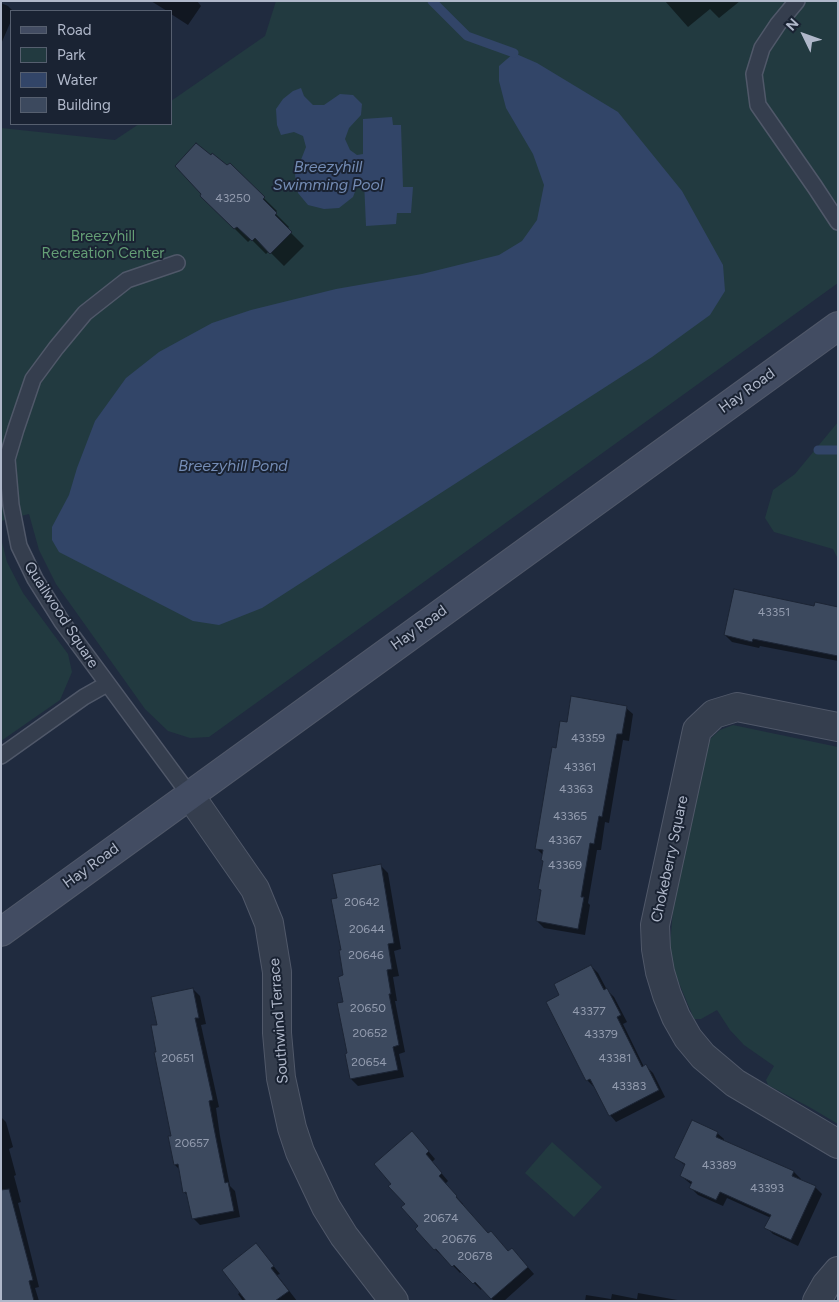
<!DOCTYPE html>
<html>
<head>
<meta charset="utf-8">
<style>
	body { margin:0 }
	#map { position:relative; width:839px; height:1302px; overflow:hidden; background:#202b3f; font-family:Figtree,sans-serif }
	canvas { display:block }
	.frame { position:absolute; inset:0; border:2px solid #b0b8ca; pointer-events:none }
	.legend { position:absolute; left:10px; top:10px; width:162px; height:115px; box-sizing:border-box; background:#1a2333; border:1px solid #565f6f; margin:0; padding:6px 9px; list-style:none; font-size:15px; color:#b0b8ca }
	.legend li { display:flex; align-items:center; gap:10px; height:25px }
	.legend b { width:25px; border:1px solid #565f6f }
	.north { position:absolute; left:779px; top:10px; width:50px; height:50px; -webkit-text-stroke:4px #1a2333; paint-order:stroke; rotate:312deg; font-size:14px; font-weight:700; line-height:20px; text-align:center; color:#b0b8ca }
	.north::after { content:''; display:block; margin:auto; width:18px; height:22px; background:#b0b8ca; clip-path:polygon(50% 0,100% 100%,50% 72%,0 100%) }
</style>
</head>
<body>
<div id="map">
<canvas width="839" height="1302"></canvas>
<div class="frame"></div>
<ul class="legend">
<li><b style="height:6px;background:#424c62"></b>Road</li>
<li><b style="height:14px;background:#223a40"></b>Park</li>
<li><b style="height:14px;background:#324568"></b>Water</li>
<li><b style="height:14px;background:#3c495e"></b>Building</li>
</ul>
<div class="north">N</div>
</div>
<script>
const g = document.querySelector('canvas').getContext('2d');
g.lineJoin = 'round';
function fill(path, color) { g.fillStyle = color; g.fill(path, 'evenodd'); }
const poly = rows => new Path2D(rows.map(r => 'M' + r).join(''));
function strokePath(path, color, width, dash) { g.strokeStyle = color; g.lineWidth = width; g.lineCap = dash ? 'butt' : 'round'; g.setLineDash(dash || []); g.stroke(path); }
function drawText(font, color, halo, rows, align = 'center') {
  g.font = font + ' Figtree,sans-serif'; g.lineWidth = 4; g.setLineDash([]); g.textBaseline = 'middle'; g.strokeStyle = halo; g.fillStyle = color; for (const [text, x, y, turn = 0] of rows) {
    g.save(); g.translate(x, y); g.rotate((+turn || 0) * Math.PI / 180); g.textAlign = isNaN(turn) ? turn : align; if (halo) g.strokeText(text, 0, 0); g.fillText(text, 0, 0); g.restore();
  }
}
fill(poly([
	[276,1,838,1,838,283,209,737,190,738,168,731,145,709,56,584,39,550,29,514,1,521,1,128,115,140,139,124,171,124,171,101,265,36],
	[838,422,838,559,833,549,774,532,765,518,773,490,795,474],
	[1,538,7,562,23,593,68,654,72,672,60,700,1,741],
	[733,725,838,747,838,1124,811,1108,768,1085,766,1080,774,1066,744,1045,730,1030,717,1010,701,1019,694,1019,674,971,670,947,673,908,705,750,711,738,720,730],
	[552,1142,602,1187,574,1217,525,1173]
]), '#223a40');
fill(poly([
	[514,53,537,63,618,112,682,191,723,265,725,291,710,315,652,357,262,608,219,625,193,621,59,552,52,540,52,527,69,495,77,468,95,421,126,378,159,352,212,323,251,310,336,289,422,274,499,255,522,241,537,220,544,185,533,154,506,108,499,81,499,66],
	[301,88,304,96,313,105,324,105,340,94,353,95,362,104,361,115,349,128,345,139,350,150,357,155,363,154,363,119,392,117,393,125,401,125,403,187,413,187,411,213,397,213,396,224,366,226,364,181,359,181,353,197,339,208,324,209,308,205,298,193,295,175,306,147,303,136,294,132,281,135,277,125,276,109,283,99,293,91]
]), '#324568');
fill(poly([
	[151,1,197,1,201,6,188,25,171,14,171,11,167,11],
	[665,1,740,1,719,18,710,9,688,27],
	[1,3,8,6,13,11,11,11,11,21,1,44],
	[230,165,277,211,275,213,289,227,287,229,304,246,284,266,269,251,266,254,251,239,248,242,211,205],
	[815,607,838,608,838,661,760,646,759,648,732,642,725,635],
	[626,708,633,714,629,741,623,740,609,823,605,822,601,850,597,850,588,903,590,905,585,935,544,928,537,921,542,891,544,862,543,855,536,848,557,749,568,723],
	[381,866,388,873,401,949,394,951,399,976,393,977,397,1001,395,1001,405,1052,399,1054,404,1077,358,1086,351,1079,338,899],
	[591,966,598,973,607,990,614,997,627,1022,623,1024,644,1067,646,1066,653,1073,665,1097,616,1122,610,1115,594,1087,587,1080,561,996],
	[193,989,200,996,206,1024,201,1025,219,1107,216,1108,220,1136,230,1186,235,1191,240,1217,200,1225,193,1218,188,1196,184,1192,180,1170,175,1165,173,1137,158,1026],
	[1,1117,6,1122,13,1147,9,1149,16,1175,14,1176,21,1202,18,1203,39,1287,35,1288,39,1301,1,1301],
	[717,1133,724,1139,723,1142,794,1172,801,1179,800,1181,815,1187,822,1194,798,1246,773,1234,766,1227,771,1218,727,1198,723,1206,698,1195,691,1188,692,1185,681,1176,686,1166,675,1158],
	[418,1139,435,1159,432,1162,448,1181,445,1184,463,1204,461,1205,488,1235,508,1253,519,1257,534,1274,504,1301,494,1301,482,1288,481,1290,462,1271,460,1273,443,1255,442,1256,435,1249,406,1204],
	[262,1252,280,1274,277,1275,297,1301,243,1301,238,1294,241,1292],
	[638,1293,683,1301,585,1301,586,1295,611,1299,612,1294,637,1299]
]), '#0007');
strokePath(poly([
	[432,1,467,36,514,53],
	[818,450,838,450]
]), '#324568', 9);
const building = poly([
	[196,143,211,155,212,153,227,165,230,163,265,197,263,199,277,213,275,215,292,232,270,254,255,238,252,241,237,227,234,229,200,196,201,194,175,166,196,143],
	[734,589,814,606,815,602,838,607,838,656,753,639,752,642,724,635,734,589],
	[571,696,627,706,622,734,617,734,602,817,599,816,594,844,590,843,581,897,584,897,578,929,536,921,541,890,538,889,543,861,541,860,543,850,535,849,552,747,556,748,560,721,567,722,571,696],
	[381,864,394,943,388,944,392,969,387,970,391,994,389,994,399,1045,393,1047,398,1070,350,1079,345,1054,347,1053,337,1003,343,1002,338,977,343,975,339,950,341,950,331,899,337,898,332,874,381,864],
	[591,965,604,990,607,988,621,1015,617,1017,642,1067,646,1064,659,1090,609,1116,590,1079,586,1081,546,1002,559,995,554,984,591,965],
	[193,988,199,1018,195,1018,213,1100,209,1101,214,1128,225,1183,228,1182,234,1211,192,1219,186,1192,183,1193,178,1164,174,1165,168,1136,171,1136,154,1052,156,1052,151,1025,157,1025,151,997,193,988],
	[692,1120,718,1132,716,1137,794,1171,792,1176,816,1186,791,1240,764,1228,771,1215,720,1192,716,1200,689,1188,692,1182,680,1176,685,1164,674,1158,692,1120],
	[412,1131,429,1151,426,1154,442,1173,439,1176,457,1196,456,1197,488,1233,491,1231,508,1251,512,1248,528,1267,491,1299,475,1282,473,1284,454,1265,452,1267,436,1249,434,1250,415,1229,418,1226,401,1207,405,1204,388,1186,391,1184,374,1164,412,1131],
	[9,1189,33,1280,29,1281,34,1301,1,1301,1,1190,9,1189],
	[256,1243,274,1266,271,1268,289,1291,275,1301,246,1301,222,1270,256,1243]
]);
fill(building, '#3c495e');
strokePath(building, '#1c2535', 1);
const lane = poly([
	[797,1,778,24,762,48,754,74,758,105,815,187,838,222],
	[177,263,127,280,85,313,56,348,33,379,16,429,7,459,11,505,19,546,35,579,62,622,189,794],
	[1,756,84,697,107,684]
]);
const street = poly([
	[838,727,737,707,714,714,697,730,655,925,656,949,660,972,667,995,676,1017,688,1038,703,1056,735,1083,838,1144],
	[189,794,255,889,269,923,277,972,277,1033,281,1078,292,1128,300,1152,326,1207,344,1236,394,1301],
	[817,1301,826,1285,838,1271]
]);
const secondary = poly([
	[1,932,838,326]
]);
strokePath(lane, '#505869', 18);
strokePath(street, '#505869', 30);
strokePath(secondary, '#505869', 30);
strokePath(lane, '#353e4e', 15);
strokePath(street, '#353e4e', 28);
strokePath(secondary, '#424c62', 28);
drawText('12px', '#939caf', null, [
	["43250",233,198],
	["43351",774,612],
	["43359",588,738],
	["43361",580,767],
	["43363",576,789],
	["43365",570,816],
	["43367",565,840],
	["43369",565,865],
	["20642",362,902],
	["20644",367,929],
	["20646",366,955],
	["20650",368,1008],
	["43377",589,1011],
	["20652",370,1033],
	["43379",601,1034],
	["20651",178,1058],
	["43381",615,1058],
	["20654",369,1062],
	["43383",629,1086],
	["20657",192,1143],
	["43389",719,1165],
	["43393",767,1188],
	["20674",441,1218],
	["20676",459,1239],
	["20678",475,1256]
]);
drawText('15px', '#649e75', '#1a2333', [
	["Breezyhill",103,237],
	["Recreation Center",103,254]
]);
drawText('15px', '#b0b8ca', '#1a2333', [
	["Hay Road",747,391,-36],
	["Quailwood Square",61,615,57],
	["Hay Road",419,628,-36],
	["Chokeberry Square",670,859,-78],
	["Hay Road",91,866,-36],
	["Southwind Terrace",279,1021,-94]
]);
drawText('italic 16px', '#748cb5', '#1a2333', [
	["Breezyhill",328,167],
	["Swimming Pool",328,185],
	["Breezyhill Pond",233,466]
]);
</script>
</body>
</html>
